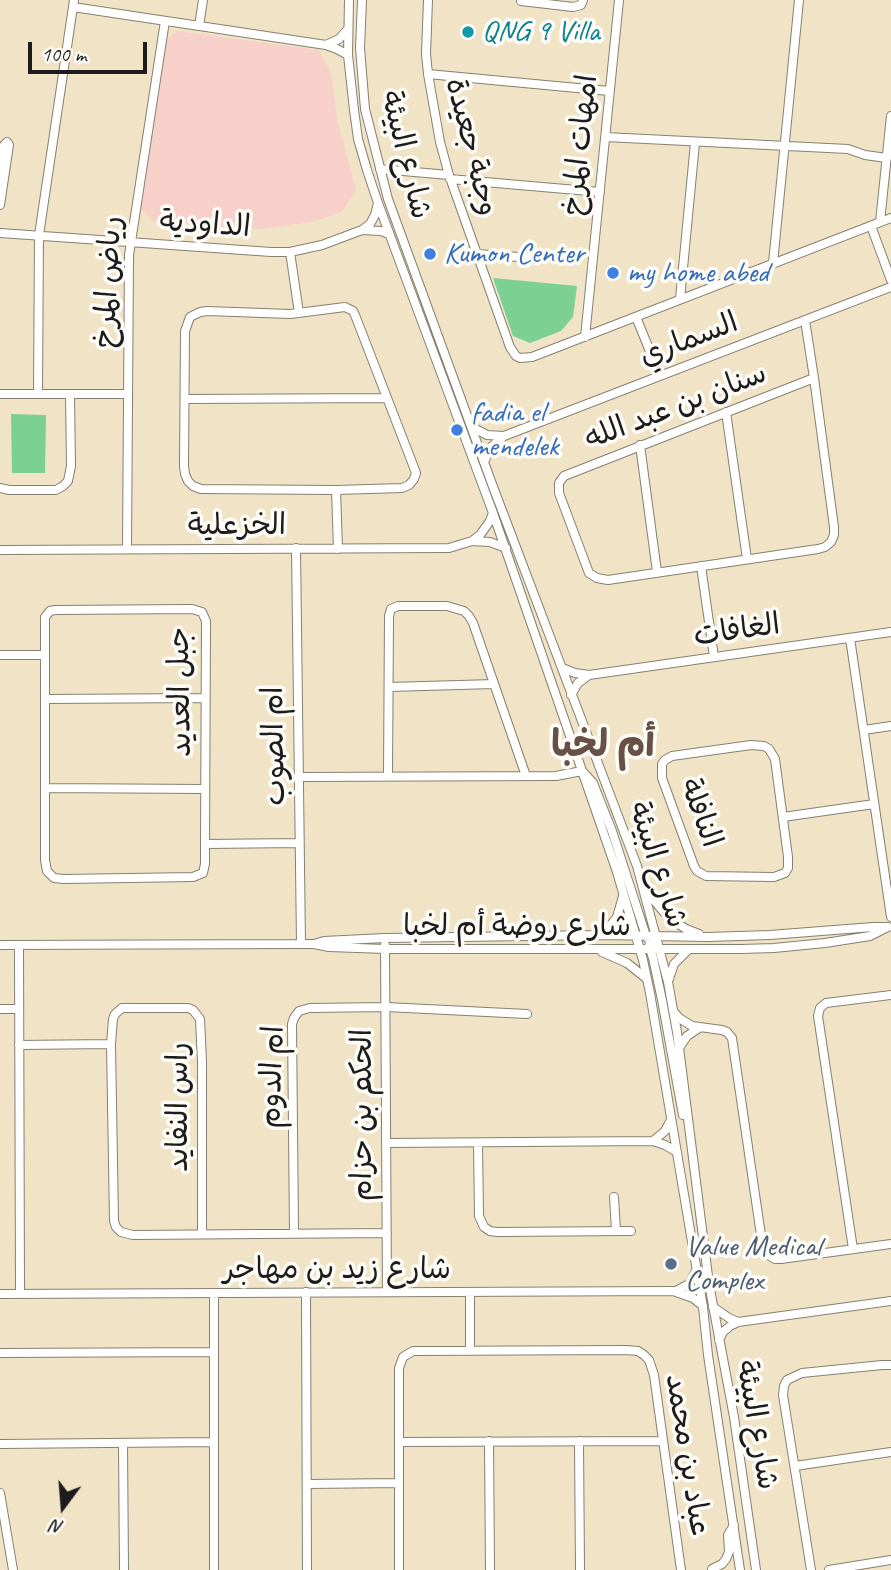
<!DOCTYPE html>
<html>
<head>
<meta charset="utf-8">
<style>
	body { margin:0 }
	#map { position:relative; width:891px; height:1570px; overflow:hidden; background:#f0e3c6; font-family:Caveat,sans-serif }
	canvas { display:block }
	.north { position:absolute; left:28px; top:1472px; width:70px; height:70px; -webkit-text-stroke:5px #fdfcf7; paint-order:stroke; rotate:196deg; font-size:19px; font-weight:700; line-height:28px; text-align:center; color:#1c1c1c }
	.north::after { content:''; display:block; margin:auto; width:24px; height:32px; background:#1c1c1c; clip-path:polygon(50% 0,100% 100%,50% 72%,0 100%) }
	.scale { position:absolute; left:28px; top:42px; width:119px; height:32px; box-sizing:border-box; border:4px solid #1c1c1c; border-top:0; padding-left:9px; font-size:21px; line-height:24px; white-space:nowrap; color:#1c1c1c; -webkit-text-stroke:5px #fdfcf7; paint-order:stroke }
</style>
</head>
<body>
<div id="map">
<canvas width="891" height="1570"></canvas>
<div class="north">N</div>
<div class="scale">100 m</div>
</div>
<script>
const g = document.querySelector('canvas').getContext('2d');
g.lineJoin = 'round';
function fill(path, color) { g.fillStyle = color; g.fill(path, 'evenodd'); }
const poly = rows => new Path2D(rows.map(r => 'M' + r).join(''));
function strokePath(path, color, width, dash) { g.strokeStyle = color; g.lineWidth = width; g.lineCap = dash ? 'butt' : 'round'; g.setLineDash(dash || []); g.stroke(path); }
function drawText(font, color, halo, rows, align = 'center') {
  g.font = font + ' Caveat,"Playpen Sans Arabic",sans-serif'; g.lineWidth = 7; g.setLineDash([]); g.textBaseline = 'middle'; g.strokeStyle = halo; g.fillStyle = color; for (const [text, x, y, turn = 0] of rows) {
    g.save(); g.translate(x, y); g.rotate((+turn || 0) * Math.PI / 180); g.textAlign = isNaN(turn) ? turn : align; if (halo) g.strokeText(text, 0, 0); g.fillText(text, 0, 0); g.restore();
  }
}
fill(poly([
	[177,31,319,50,331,73,337,119,356,190,342,212,312,222,262,229,153,221,141,209,166,41]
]), '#f7d1c9');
fill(poly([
	[493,278,577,286,573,317,561,331,530,343,513,336],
	[11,414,46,415,45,473,12,473]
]), '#7dd093');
const minor = poly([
	[349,0,348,55,354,110,358,139,367,170,378,203,493,513,617,872,643,960,650,993,703,1307,708,1355,740,1570],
	[362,0,360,48,365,109,388,199,492,484,637,866,668,982,677,1032,709,1284,734,1417,756,1570],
	[428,0,426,54,428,74,440,142,449,175,510,347,516,356,520,358,532,357,891,218],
	[521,1,573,7,581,5,583,0],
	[73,7,326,45,337,49,348,55],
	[199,26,203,0],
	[326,45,339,39,348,29],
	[428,74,609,91],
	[605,137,848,149,865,155,887,158],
	[380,169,449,175],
	[0,173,4,145,7,142,9,145,0,205],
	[450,179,600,192],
	[880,222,891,116],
	[871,226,891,280],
	[362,230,370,224,375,215,378,203],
	[0,233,271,252,290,252,322,245,362,230,381,231,389,234],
	[290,252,299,313],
	[477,254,532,258],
	[773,263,799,0],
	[680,299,695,143],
	[345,307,353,311,355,315,413,465,416,473,414,479,409,485,402,488,336,490,201,489,193,486,188,481,185,474,184,466,185,331,190,317,200,312,207,311,290,314,345,307],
	[636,317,660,376],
	[805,320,814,378,834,527,834,535,831,542,825,547,818,549,608,580,597,578,589,573,559,493,559,483,564,476,814,378],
	[585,337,619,0],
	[0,394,127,394],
	[38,394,39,235,74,0],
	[185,399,387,398],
	[726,412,747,559],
	[472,427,487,435,504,436],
	[640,445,657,572],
	[484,462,491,447,504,436,891,287],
	[0,488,9,490,56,490,63,486,68,481,71,466,70,394],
	[336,490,338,549],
	[472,541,490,542,506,548],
	[296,548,301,944],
	[127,549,129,255,165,21],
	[0,550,449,548,472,541,480,535,490,521,493,513],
	[701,566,714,657],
	[192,609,202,612,206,621,205,844,205,864,203,873,193,877,64,879,54,878,47,871,45,860,45,617,50,611,55,610,192,609],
	[850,638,891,917],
	[0,655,44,655],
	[562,668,575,673,589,675,891,632],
	[389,687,494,684],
	[571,695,578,683,589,675],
	[45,699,205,698],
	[864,730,891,726],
	[751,745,764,746,769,749,775,759,788,857,788,868,785,873,774,877,706,876,697,871,694,866,662,778,662,764,665,760,672,756,751,745],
	[388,776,389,616,391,609,398,606,447,606,464,611,469,616,473,623,526,776],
	[298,777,556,776,582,771,593,783,612,831,646,936,653,945,660,950],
	[45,788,205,789],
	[783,817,874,804],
	[205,844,299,843],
	[647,892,668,917,686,929,699,934],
	[603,935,617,917,623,896],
	[314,944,324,941,385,938,603,935,707,937,770,935,873,927,888,927],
	[0,945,301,944,314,944,329,947,385,949,741,949,774,948,825,943,870,936,886,928],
	[385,945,387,1292],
	[19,946,20,1294],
	[649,946,653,958,662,1000,683,1115],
	[602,952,627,963,647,979],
	[669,979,674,964,688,950],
	[0,1009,19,1009],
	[674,1012,679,1018,692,1026,722,1030,727,1032,732,1038,762,1242,764,1249,768,1255,775,1259,781,1259,891,1244],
	[19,1045,111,1044],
	[679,1048,687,1036,699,1028],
	[653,1141,665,1131,671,1120],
	[386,1143,653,1141,665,1145,677,1152],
	[478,1143,479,1216,484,1227,490,1231,497,1232,631,1231],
	[614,1197,616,1231],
	[294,1233,292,1024,294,1018,299,1011,310,1008,386,1007,527,1014],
	[202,1234,202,1062,200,1019,193,1010,188,1008,122,1008,115,1014,113,1019,111,1044,114,1221,116,1227,121,1232,133,1235,387,1233],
	[853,1249,818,1016,820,1008,826,1003,891,995],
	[676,1291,689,1284,696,1271],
	[306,1292,307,1570],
	[470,1292,470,1351],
	[214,1293,214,1570],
	[0,1294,673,1291,693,1298,703,1306],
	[713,1307,729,1318,738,1322],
	[719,1340,723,1332,730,1326,738,1322,891,1301],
	[0,1353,214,1352],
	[489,1441,490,1570],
	[579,1441,580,1570],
	[399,1442,663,1441],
	[123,1443,124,1570],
	[0,1444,214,1442],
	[795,1466,891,1452],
	[307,1484,398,1483],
	[0,1493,13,1570],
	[712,1569,722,1564,726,1559,729,1552,728,1535,734,1525],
	[399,1570,399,1368,403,1357,413,1351,626,1350,638,1351,644,1355,649,1360,654,1375,681,1570],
	[811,1570,783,1395,784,1386,787,1380,802,1373,882,1365,891,1365],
	[829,1570,891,1560]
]);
strokePath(minor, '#868071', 10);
strokePath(minor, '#fff', 8);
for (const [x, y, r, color] of [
	[468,32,7,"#0f9aa8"],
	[430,254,7,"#3f7fe0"],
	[613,273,7,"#3f7fe0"],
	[457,430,7,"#3f7fe0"],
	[671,1264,7,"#5c6f8a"]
]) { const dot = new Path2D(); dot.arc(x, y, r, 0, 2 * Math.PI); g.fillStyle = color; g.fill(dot); strokePath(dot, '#fdfcf7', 2.5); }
drawText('30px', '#0d838f', '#fdfcf7', [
	["QNG 9 Villa",482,32]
], 'left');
drawText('30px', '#1c1c1c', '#fdfcf7', [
	["امهات المرخ",581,145,-84],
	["وجبة جعيدة",471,147,76],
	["شارع البيئة",405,155,76],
	["الداودية",205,225,4],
	["رياض المرخ",109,282,-87],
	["السماري",689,340,-21],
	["سنان بن عبد الله",676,407,-21],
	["الخزعلية",237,526],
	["الغافات",737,631,-8],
	["جبل العديد",181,692,-91],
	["ام الصوب",275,746,-91],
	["النافلة",700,813,70],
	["شارع البيئة",657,865,72],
	["شارع روضة أم لخبا",517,927],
	["ام الدوم",273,1077,-88],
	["راس النفايد",179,1107,-90],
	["الحكم بن حزام",363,1115,-90],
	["شارع زيد بن مهاجر",337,1270],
	["شارع البيئة",756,1425,80],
	["عباد بن محمد",687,1455,81]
]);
drawText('30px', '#366cbe', '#fdfcf7', [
	["Kumon Center",444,254],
	["my home abed",627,273],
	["fadia el",471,413],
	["mendelek",471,447]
], 'left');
drawText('30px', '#4e5e75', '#fdfcf7', [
	["Value Medical",685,1247],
	["Complex",685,1281]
], 'left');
drawText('bold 37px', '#675047', '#fdfcf7', [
	["أم لخبا",603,746]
]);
</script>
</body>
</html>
